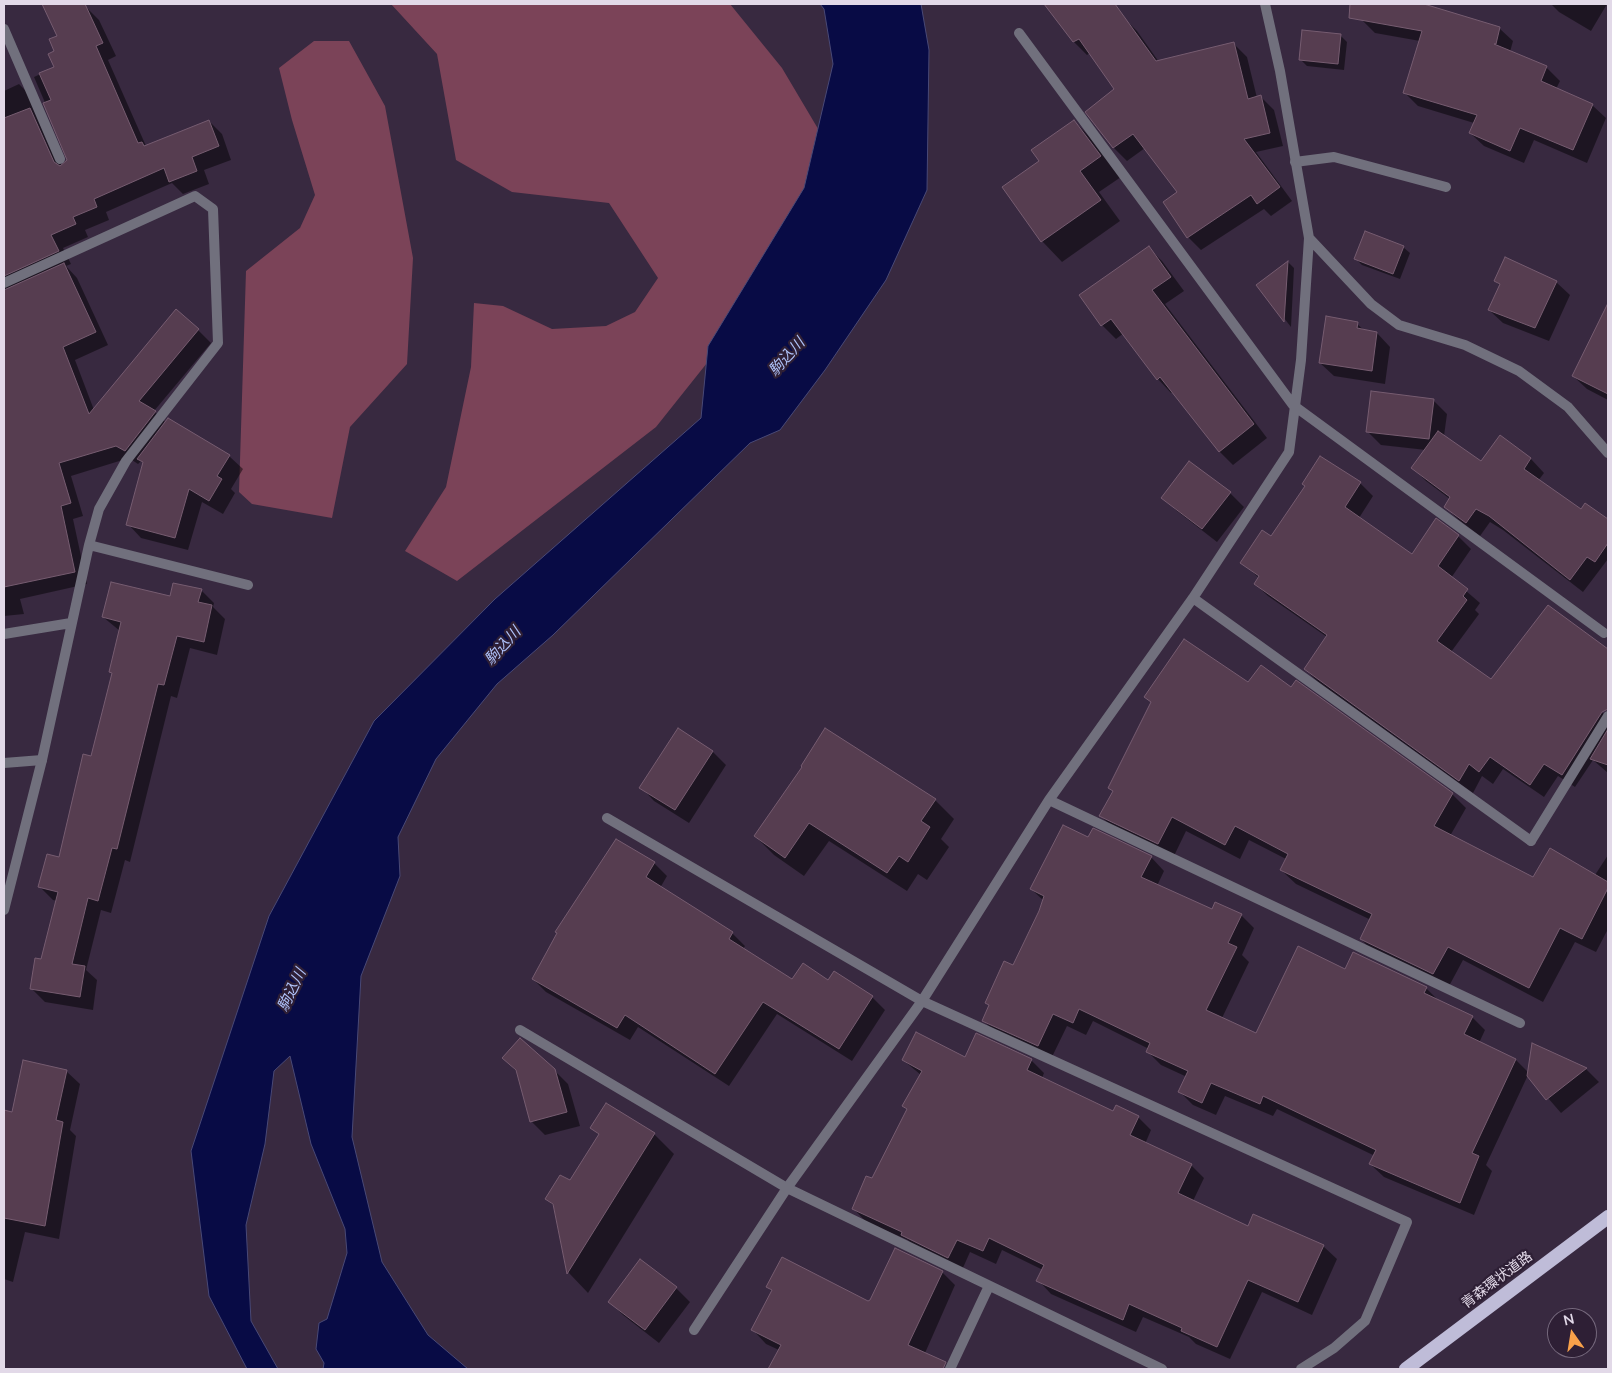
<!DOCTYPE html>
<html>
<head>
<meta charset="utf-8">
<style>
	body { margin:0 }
	#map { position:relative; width:1612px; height:1373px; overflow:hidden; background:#382940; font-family:Mulish,sans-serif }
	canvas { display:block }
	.frame { position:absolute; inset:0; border:5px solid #e2d9e8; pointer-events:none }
	.north { position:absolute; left:1547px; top:1308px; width:50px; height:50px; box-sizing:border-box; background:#2e1f35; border:1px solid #76697d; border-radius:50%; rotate:347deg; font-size:14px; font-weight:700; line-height:20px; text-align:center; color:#e2d9e8 }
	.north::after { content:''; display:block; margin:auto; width:18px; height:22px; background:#f8a14a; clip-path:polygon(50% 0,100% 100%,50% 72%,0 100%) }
</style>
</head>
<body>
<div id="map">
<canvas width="1612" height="1373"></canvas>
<div class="frame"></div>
<div class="north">N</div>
</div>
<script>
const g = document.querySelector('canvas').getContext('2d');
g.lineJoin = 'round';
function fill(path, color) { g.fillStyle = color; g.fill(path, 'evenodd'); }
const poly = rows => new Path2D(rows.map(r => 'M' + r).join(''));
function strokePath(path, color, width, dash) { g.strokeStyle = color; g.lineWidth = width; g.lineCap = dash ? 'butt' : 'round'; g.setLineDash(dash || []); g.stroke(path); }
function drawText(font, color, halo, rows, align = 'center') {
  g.font = font + ' Mulish,"Noto Sans JP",sans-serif'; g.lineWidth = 4.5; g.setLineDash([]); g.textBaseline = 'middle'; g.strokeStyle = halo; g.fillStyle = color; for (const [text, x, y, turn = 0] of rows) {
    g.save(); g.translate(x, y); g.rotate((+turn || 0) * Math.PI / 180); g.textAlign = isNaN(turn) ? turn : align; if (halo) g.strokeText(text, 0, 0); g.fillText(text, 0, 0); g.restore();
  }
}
fill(poly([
	[391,4,730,4,782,68,830,149,801,245,656,427,457,581,405,551,446,487,471,367,474,303,503,306,552,329,606,326,635,312,658,278,609,203,512,192,456,160,437,54],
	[314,41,349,41,385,106,413,258,407,364,350,427,332,518,252,504,239,492,246,271,300,228,315,195,292,120,279,68]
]), '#7b4358');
const water = poly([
	[820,4,921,4,929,50,927,190,886,280,825,370,780,430,750,443,553,635,497,684,436,759,398,837,400,876,361,976,352,1137,382,1262,428,1335,468,1369,323,1369,324,1363,316,1349,319,1323,327,1319,347,1253,345,1229,311,1144,290,1056,274,1071,265,1144,246,1225,251,1321,278,1369,247,1369,209,1296,191,1151,269,916,374,721,495,599,701,418,708,346,804,188,833,64,824,9,820,4]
]);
fill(water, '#080b45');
strokePath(water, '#494976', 1);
fill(poly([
	[1046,4,1107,4,1120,21,1124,18,1137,31,1159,62,1233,43,1247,57,1257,98,1261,97,1274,110,1283,146,1256,152,1292,201,1271,216,1264,209,1201,250,1188,237,1178,193,1145,148,1127,161,1114,148,1087,112,1115,89,1090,53,1087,55,1074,42],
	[1364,4,1422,4,1499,28,1513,41,1510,52,1546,67,1560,81,1556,89,1592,105,1606,118,1587,163,1534,140,1524,163,1484,146,1470,133,1474,123,1418,106,1404,92,1420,41,1375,33,1361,19],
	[1551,4,1607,4,1591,31,1559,12],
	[86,7,99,20,116,56,108,60,146,146,209,121,222,134,231,160,204,170,209,184,183,194,172,183,106,212,109,220,85,230,88,237,63,248,71,264,66,266,77,278,108,345,75,360,94,410,198,330,211,343,154,411,166,423,229,456,243,469,231,489,235,493,223,514,202,502,188,550,141,538,128,524,144,464,141,461,138,464,129,458,71,476,83,516,73,519,87,584,20,599,24,614,4,616,4,460,42,448,20,406,4,414,4,91,19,84,32,97,62,166,64,166,68,156,34,77,56,67,59,36],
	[1340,35,1347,42,1344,70,1307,66,1300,59],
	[1074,121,1094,141,1121,177,1099,192,1120,221,1062,262,1042,241,1004,188,1041,161],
	[1403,247,1410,253,1400,279,1362,265,1355,258],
	[1149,248,1162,261,1184,291,1165,304,1267,438,1233,465,1219,451,1173,392,1171,393,1158,379,1124,333,1116,339,1102,325,1081,296],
	[1288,262,1294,268,1291,327,1258,285],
	[1495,280,1556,282,1570,295,1549,341,1503,323,1489,310,1500,286],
	[1603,316,1608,318,1608,400,1587,389,1573,376],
	[1357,324,1365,331,1377,333,1390,347,1385,384,1334,376,1320,363],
	[1433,400,1447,414,1444,436,1481,463,1500,437,1531,459,1544,473,1538,481,1581,511,1586,505,1608,521,1608,559,1583,592,1503,530,1490,522,1480,536,1459,520,1445,507,1450,499,1426,481,1413,468,1426,450,1381,445,1367,431],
	[1190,463,1230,493,1244,507,1217,542,1177,511,1163,498],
	[1360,483,1373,496,1359,518,1413,556,1458,536,1471,549,1451,578,1480,603,1475,610,1479,614,1451,652,1491,681,1548,606,1608,650,1608,699,1600,711,1608,717,1608,773,1593,760,1575,787,1558,776,1544,797,1503,769,1493,784,1482,776,1473,793,1318,682,1305,669,1327,637,1268,596,1255,584,1259,578,1242,562,1271,538],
	[201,590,214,603,213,607,225,619,217,655,190,648,177,698,171,696,130,862,125,860,111,913,101,910,86,970,97,980,93,1010,45,1002,32,989,42,961,57,901,53,900,40,887,60,858,92,758,113,675,110,672,120,631,103,617],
	[1248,684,1292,689,1452,794,1466,808,1450,836,1533,879,1595,875,1608,855,1608,929,1596,952,1575,942,1543,1002,1463,960,1448,988,1375,954,1361,939,1371,920,1296,884,1281,870,1286,859,1249,840,1240,859,1186,831,1173,858,1115,830,1101,816,1114,792,1109,787,1152,703,1146,697],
	[679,730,713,752,726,765,689,823,654,801,641,787],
	[804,767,935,800,954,819,941,839,949,847,927,880,918,874,907,891,829,841,804,876,774,855,755,836],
	[1088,839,1151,857,1164,871,1157,886,1213,911,1241,915,1254,928,1242,955,1249,962,1222,1018,1257,1034,1346,970,1426,988,1439,1001,1472,1017,1485,1030,1479,1043,1516,1060,1529,1073,1533,1045,1586,1069,1599,1082,1561,1113,1528,1075,1486,1165,1492,1171,1474,1215,1384,1177,1370,1164,1375,1156,1277,1109,1273,1116,1225,1096,1216,1115,1193,1105,1180,1092,1187,1077,1161,1065,1147,1051,1149,1049,1093,1021,1086,1035,1067,1026,1051,1059,997,1034,983,1020,990,1006,987,1003,1013,966,1044,901,1031,889],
	[654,863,667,876,660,888,732,933,745,946,743,949,792,980,828,982,872,997,885,1010,852,1061,777,1014,729,1086,638,1027,630,1040,546,992,533,979],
	[504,1058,554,1070,568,1084,580,1126,545,1135,532,1122,517,1072],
	[965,1058,1031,1060,1044,1073,1042,1078,1114,1112,1138,1117,1151,1130,1145,1144,1191,1165,1204,1178,1193,1201,1248,1227,1323,1246,1337,1259,1312,1315,1262,1292,1230,1359,1196,1344,1189,1337,1143,1317,1136,1332,1051,1294,1038,1280,1043,1270,1002,1250,996,1264,970,1252,962,1270,915,1248,908,1240,866,1222,853,1208,873,1180,908,1111,903,1106,921,1075,903,1060],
	[66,1071,80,1084,70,1130,76,1136,59,1239,25,1232,13,1282,4,1279,4,1125,6,1112,13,1113],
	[592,1128,654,1134,674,1154,588,1293,569,1273,555,1207,547,1199,571,1182,600,1136],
	[641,1261,676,1288,690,1302,659,1343,623,1315,610,1302],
	[942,1272,955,1285,918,1369,770,1369,779,1350,766,1344,753,1330,772,1292,768,1287,868,1302]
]), '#0007');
const building = poly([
	[42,4,85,4,103,43,96,46,138,143,142,142,144,146,209,120,219,146,192,157,197,171,169,182,164,168,94,199,97,207,73,217,76,224,51,235,59,251,4,276,4,118,30,108,54,162,60,166,67,160,43,103,51,100,39,73,54,67,48,54,54,51,49,39,57,36,42,4],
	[1044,4,1115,4,1156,61,1234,42,1248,99,1261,95,1270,133,1244,139,1280,187,1257,204,1251,195,1187,238,1163,202,1177,192,1133,134,1113,148,1085,112,1114,89,1079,39,1073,42,1044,4],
	[1350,4,1424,4,1500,27,1496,44,1494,44,1547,66,1541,81,1593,104,1573,150,1520,128,1510,151,1469,133,1477,115,1403,93,1422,31,1349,18,1350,4],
	[1302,30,1341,34,1338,64,1299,60,1302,30],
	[1074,120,1101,156,1080,171,1101,200,1041,242,1002,187,1039,161,1031,150,1074,120],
	[1365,231,1404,246,1393,274,1354,259,1365,231],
	[1149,246,1171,277,1152,290,1254,424,1219,452,1160,377,1157,380,1111,319,1101,326,1079,295,1149,246],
	[1505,257,1557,281,1535,328,1488,310,1500,284,1494,281,1505,257],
	[1288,261,1284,322,1256,285,1288,261],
	[64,263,96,332,63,347,89,414,176,309,199,329,139,401,156,411,125,451,116,446,59,463,71,503,61,506,75,572,4,587,4,290,64,263],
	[1608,303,1608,394,1572,376,1608,303],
	[1326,316,1358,322,1357,328,1377,332,1372,371,1319,363,1326,316],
	[1371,391,1434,399,1429,439,1366,432,1371,391],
	[168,418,230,455,217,476,222,479,209,501,189,489,175,538,126,525,143,462,137,459,168,418],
	[1438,431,1481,461,1500,435,1531,458,1524,469,1581,509,1585,503,1608,519,1608,543,1595,562,1587,557,1570,580,1489,516,1476,509,1466,523,1444,507,1450,497,1411,468,1438,431],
	[1320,456,1361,482,1345,507,1412,554,1436,518,1459,535,1438,566,1468,589,1463,596,1467,600,1437,641,1491,679,1548,605,1608,649,1608,709,1602,712,1562,775,1544,764,1530,785,1490,757,1479,772,1469,764,1459,781,1304,669,1327,635,1254,584,1259,576,1240,563,1262,530,1271,536,1305,486,1302,484,1320,456],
	[1189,461,1231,492,1202,529,1161,498,1189,461],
	[111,582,170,596,173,583,202,589,198,602,212,605,204,642,177,636,164,685,158,684,117,849,112,848,98,901,88,898,72,964,85,966,80,997,30,989,35,958,41,959,58,892,38,887,47,854,59,857,83,754,91,756,112,673,109,672,121,622,102,617,111,582],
	[1184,639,1248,682,1261,665,1291,687,1296,680,1453,793,1434,826,1533,877,1550,848,1608,882,1608,888,1582,939,1560,928,1529,988,1448,947,1433,974,1360,939,1372,914,1280,870,1288,854,1235,826,1225,845,1172,817,1158,844,1099,816,1113,791,1108,788,1151,702,1144,697,1184,639],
	[678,728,713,751,675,810,639,788,678,728],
	[825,728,936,799,921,821,930,827,908,862,899,856,887,873,809,823,785,858,754,836,802,767,801,766,825,728],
	[1608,729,1608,765,1590,759,1608,729],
	[1063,825,1088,837,1093,828,1152,856,1141,877,1212,909,1215,902,1242,914,1228,943,1237,947,1206,1010,1256,1033,1298,946,1345,969,1353,952,1427,987,1424,993,1473,1016,1464,1034,1516,1059,1472,1153,1479,1156,1460,1203,1369,1164,1376,1150,1263,1096,1260,1104,1211,1083,1202,1103,1178,1092,1188,1071,1146,1052,1150,1043,1079,1009,1073,1023,1053,1014,1038,1046,982,1021,989,1005,985,1003,1004,961,1013,965,1039,911,1044,896,1030,889,1063,825],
	[616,839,655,862,646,877,733,932,729,939,792,979,803,963,828,980,834,971,873,996,839,1049,763,1002,715,1074,625,1015,617,1028,532,979,557,933,555,932,616,839],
	[916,1032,965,1057,976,1033,1032,1059,1027,1070,1113,1111,1116,1105,1139,1116,1130,1135,1192,1164,1178,1193,1248,1226,1253,1214,1324,1245,1298,1302,1248,1280,1217,1347,1181,1331,1182,1328,1129,1304,1123,1320,1036,1281,1044,1265,989,1238,983,1251,957,1240,948,1258,901,1235,902,1232,852,1209,866,1176,872,1178,907,1109,902,1106,922,1071,902,1060,916,1032],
	[520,1038,555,1069,567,1112,530,1122,516,1070,502,1058,520,1038],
	[1532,1043,1587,1068,1546,1100,1527,1076,1532,1043],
	[23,1060,67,1070,56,1120,63,1122,45,1226,4,1218,4,1110,12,1112,23,1060],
	[606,1103,655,1133,567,1274,553,1204,545,1199,560,1175,570,1180,599,1134,590,1128,606,1103],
	[895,1248,943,1271,908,1345,946,1362,943,1369,768,1369,781,1345,751,1330,772,1290,766,1287,782,1257,868,1301,870,1300,895,1248],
	[640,1259,677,1287,645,1330,608,1302,640,1259]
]);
fill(building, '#563d50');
strokePath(building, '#765c70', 1);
strokePath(poly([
	[1295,162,1334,157,1446,187],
	[4,763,42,760],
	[1531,841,1608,716],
	[694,1330,787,1188]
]), '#71707d', 10);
strokePath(poly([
	[4,29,60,159],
	[1019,33,1293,405,1604,633],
	[1309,238,1371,304,1399,325,1465,345,1519,371,1568,407,1608,453],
	[4,283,195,196,213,209,218,343,126,461,99,509,89,545,42,760,4,910],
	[89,545,248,585],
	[1193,598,1531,841],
	[4,634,71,623],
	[1049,800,1520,1023],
	[607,818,922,1001,1407,1222,1365,1321,1334,1348,1301,1369],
	[520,1030,787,1188],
	[950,1369,989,1286],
	[1162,1369,787,1188,922,1001,1049,800,1193,598,1289,452,1301,360,1309,238,1280,71,1265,4]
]), '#71707d', 10);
strokePath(poly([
	[1406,1369,1608,1217]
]), '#bfbcd8', 14);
drawText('14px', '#e2d9e8', '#2e1f35', [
	["青森環状道路",1497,1280,-37]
]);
drawText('italic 15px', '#afc2f9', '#2e1f35', [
	["駒込川",787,357,-48],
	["駒込川",503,646,-48],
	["駒込川",292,990,-64]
]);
</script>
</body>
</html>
